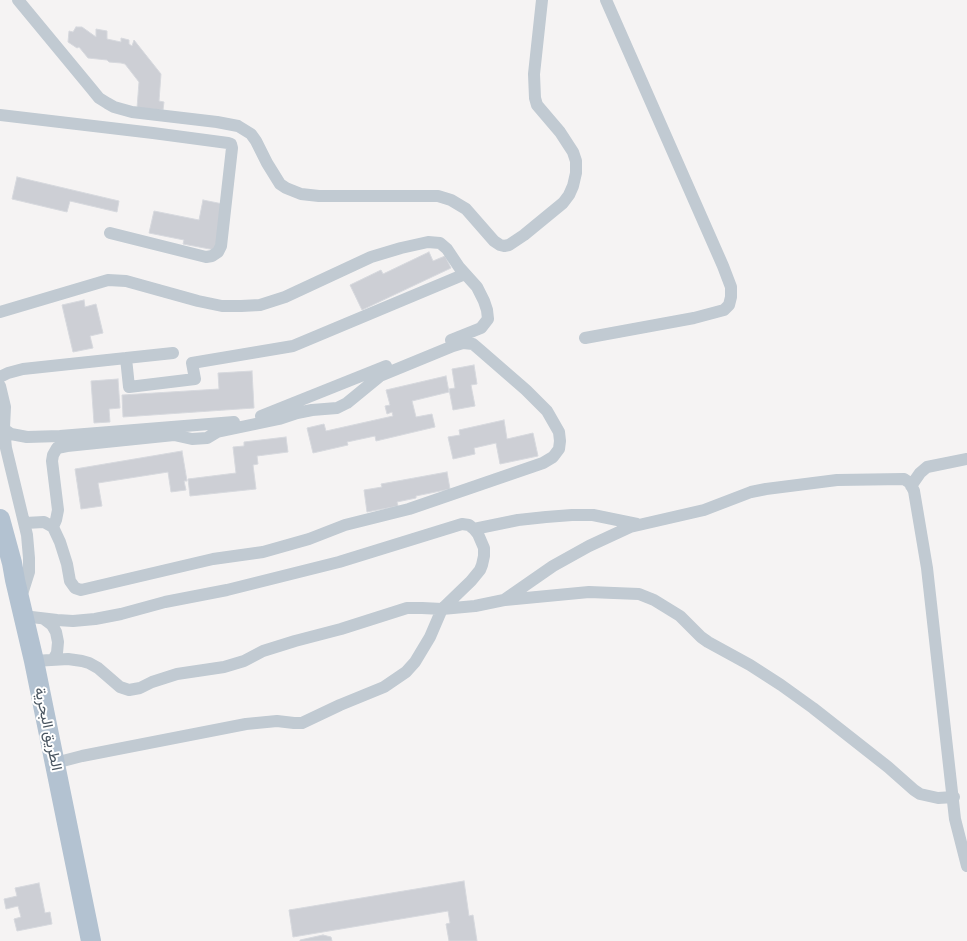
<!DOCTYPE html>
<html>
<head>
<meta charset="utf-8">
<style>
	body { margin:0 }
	canvas { display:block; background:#f5f3f3 }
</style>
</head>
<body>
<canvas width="967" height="941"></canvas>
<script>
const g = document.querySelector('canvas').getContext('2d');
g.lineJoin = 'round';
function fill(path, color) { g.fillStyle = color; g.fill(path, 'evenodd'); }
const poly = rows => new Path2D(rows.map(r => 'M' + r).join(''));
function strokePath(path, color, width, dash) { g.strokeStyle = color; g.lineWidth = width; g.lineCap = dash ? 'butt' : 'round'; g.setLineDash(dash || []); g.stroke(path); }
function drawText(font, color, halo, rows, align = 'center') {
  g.font = font + ' Cabin,Vazirmatn,sans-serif'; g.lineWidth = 4; g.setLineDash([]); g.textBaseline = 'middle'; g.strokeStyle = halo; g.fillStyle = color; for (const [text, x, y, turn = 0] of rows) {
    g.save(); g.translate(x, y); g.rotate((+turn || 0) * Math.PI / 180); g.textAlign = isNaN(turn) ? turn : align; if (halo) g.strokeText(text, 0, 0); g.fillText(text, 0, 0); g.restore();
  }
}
const building = poly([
	[76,27,82,27,96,37,96,29,107,31,107,39,121,42,121,38,129,40,129,44,132,46,134,40,161,74,159,101,164,102,163,110,137,108,139,82,125,64,121,63,109,62,107,60,88,58,79,47,77,48,68,42,69,31,73,32,76,27],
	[17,177,119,201,117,212,70,201,67,212,12,199,17,177],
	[203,200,223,204,215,250,183,244,184,240,149,233,154,211,199,220,203,200],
	[429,252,433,261,445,256,451,268,362,310,350,285,381,270,383,274,429,252],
	[84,300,85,307,96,304,103,333,90,336,93,348,73,352,62,305,84,300],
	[474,365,477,384,471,385,475,406,453,410,449,389,455,388,452,369,474,365],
	[252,371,254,408,123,417,122,395,219,389,218,373,252,371],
	[446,376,449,392,412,401,416,417,432,414,435,427,376,441,375,436,347,442,348,445,313,453,307,428,324,424,326,431,393,416,392,412,387,414,385,406,390,405,386,390,446,376],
	[118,379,120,408,109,409,110,422,94,423,91,381,118,379],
	[504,420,507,439,533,433,538,456,500,464,496,443,474,448,475,454,453,459,448,437,460,435,459,430,504,420],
	[286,437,288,452,257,456,258,464,253,465,256,489,190,496,188,479,236,473,233,447,244,446,244,442,286,437],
	[182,451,187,481,184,481,186,490,171,492,168,472,98,483,102,506,81,509,75,469,182,451],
	[447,472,450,489,416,496,416,498,397,502,398,506,367,512,364,490,382,487,381,484,447,472],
	[464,881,469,916,473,915,477,941,449,941,446,924,450,923,448,911,293,937,289,910,464,881],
	[39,883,45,913,50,912,52,924,17,931,14,919,21,917,18,906,6,909,4,899,17,896,15,888,39,883],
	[323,935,331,937,332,941,300,941,300,940,323,935]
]);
fill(building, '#cdcfd5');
strokePath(building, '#d7d9de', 1);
strokePath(poly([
	[18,0,90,87,99,98,107,103,114,107,132,112,217,122,238,126,251,134,256,141,267,163,280,184,286,188,301,194,319,196,438,196,451,200,466,209,494,241,500,245,504,246,509,245,524,235,563,203,569,195,573,186,576,173,576,161,573,152,560,132,537,105,535,98,534,74,542,0],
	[0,115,153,133,228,143,231,144,232,148,221,246,218,252,212,256,206,257,110,233],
	[0,312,108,280,126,281,198,301,222,306,241,306,260,305,285,297,371,257,401,248,428,242,440,243,447,249,459,267,477,287,484,301,487,310,488,319,481,328,451,340],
	[585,338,694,318,724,310,729,305,731,297,731,287,723,266,606,0],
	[126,358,129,387,195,379,192,363,293,346,465,274],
	[0,377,8,373,23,369,173,353],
	[0,386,5,407,4,428,6,448,27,535,29,558,29,572,23,591,19,598],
	[261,416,386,366],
	[0,426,11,434,27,437,60,436,234,422],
	[911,486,920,473,927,467,967,459],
	[25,523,44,522,53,527,60,542,67,564,70,581,75,588,81,590,213,559,263,552,309,539,345,525,409,509,543,463,553,457,559,449,560,441,559,432,547,411,526,390,480,350,473,344,463,343,453,346,380,376,347,403,337,408,312,410,297,413,279,419,217,432,207,438,192,439,174,435,67,446,57,448,53,455,52,461,58,510,56,520,53,527],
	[474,529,518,520,546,517,572,515,593,515,637,524],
	[505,600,589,592,639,594,654,600,680,616,701,637,708,642,750,665,781,685,813,708,888,767,914,790,920,794,938,798,954,797],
	[23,616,57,620,73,621,95,619,121,614,165,602,227,590,339,562,462,524,469,525,474,529,478,534,484,548,484,556,482,565,480,570,471,581,442,609,430,637,415,662,406,672,384,687,340,705,302,723,294,723,277,721,246,724,82,756,55,763],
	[44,619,52,625,56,632,58,642,57,653,53,660],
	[34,661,68,659,82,661,89,663,98,668,120,687,129,690,140,688,152,682,177,674,224,667,244,661,263,651,295,641,341,629,407,608,422,608,442,609,475,606,504,600,553,566,589,546,630,527,704,510,751,492,766,489,837,480,904,479,910,483,914,491,927,568,955,819,967,866]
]), '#c1cad2', 12);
strokePath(poly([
	[0,519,12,563,15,580,34,661,91,941]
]), '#b3c2d1', 20);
drawText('15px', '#4a5661', '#fff', [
	["الطريق البحرية",48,729,78]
]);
</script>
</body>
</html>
